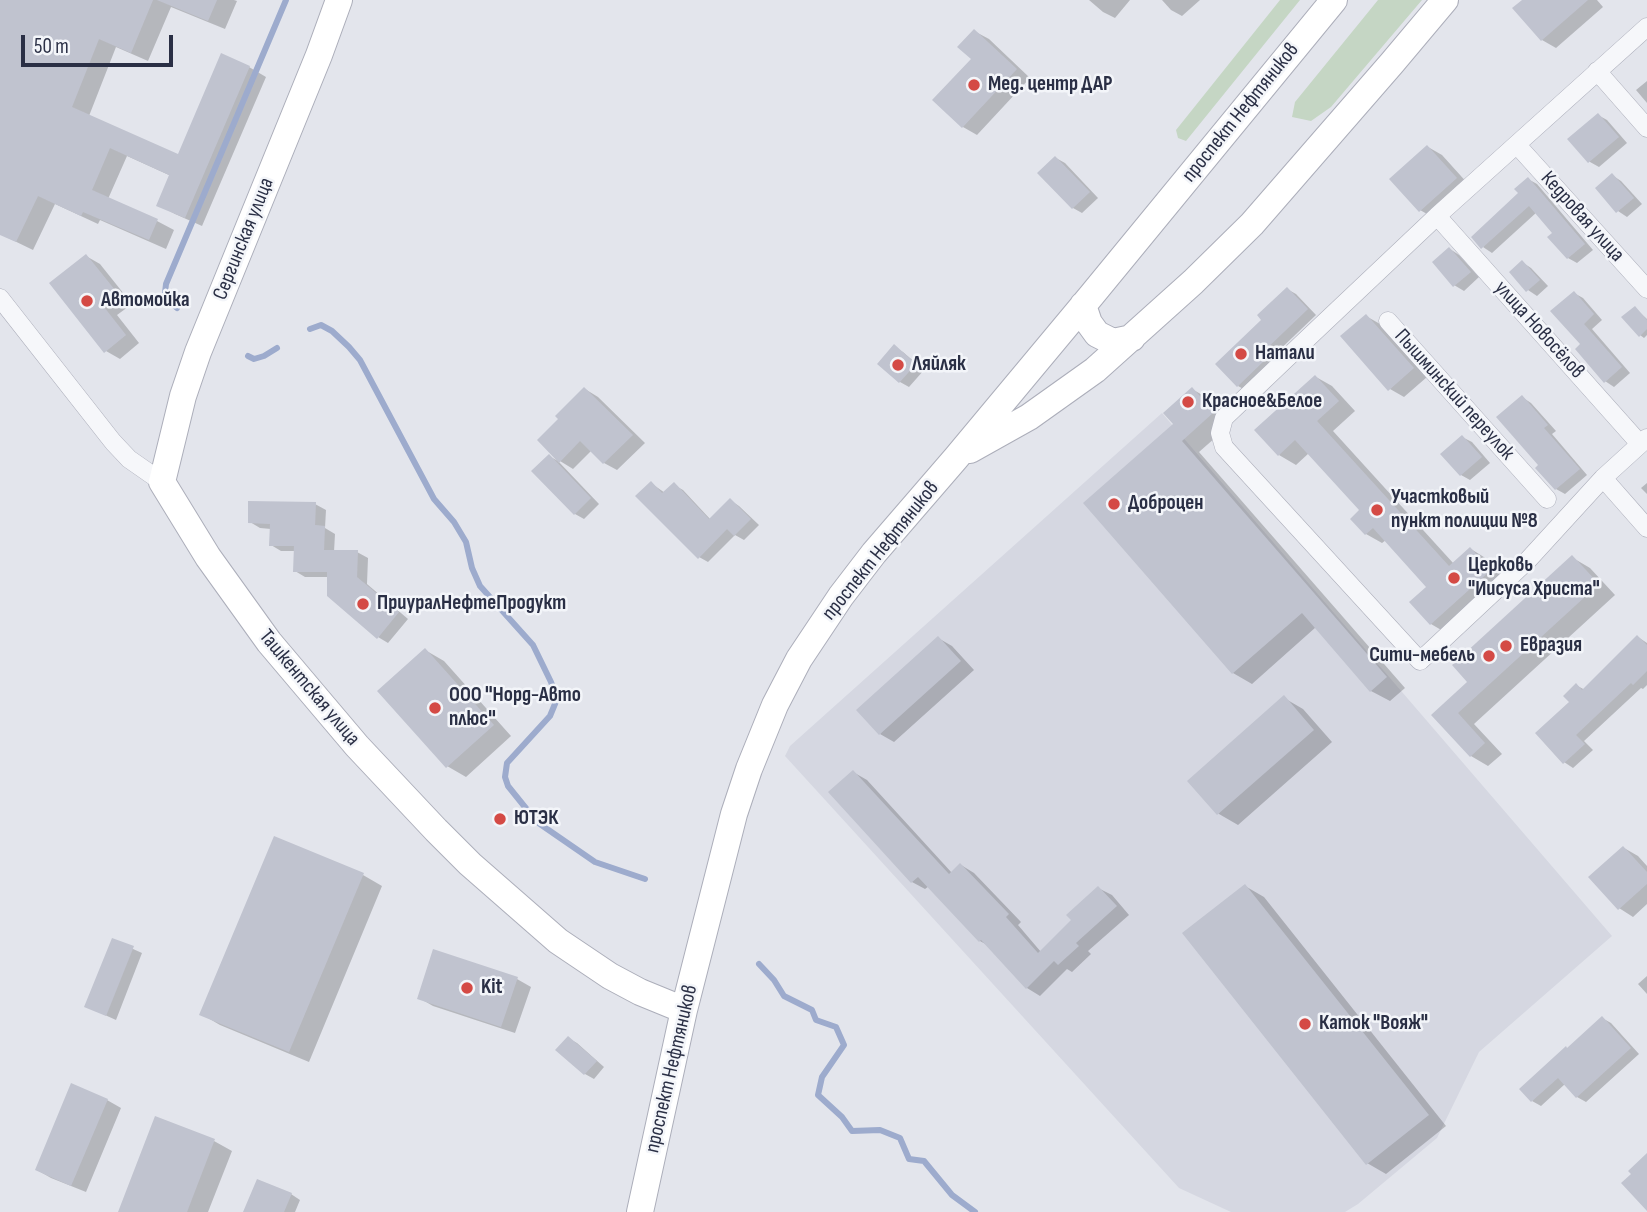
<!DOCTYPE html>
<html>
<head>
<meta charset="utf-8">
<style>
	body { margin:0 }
	#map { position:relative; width:1647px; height:1212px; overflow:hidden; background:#e3e5ec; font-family:"Sofia Sans Condensed",sans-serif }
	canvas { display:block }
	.scale { position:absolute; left:21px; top:35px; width:152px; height:32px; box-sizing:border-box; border:4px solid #2a2f45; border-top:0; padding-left:9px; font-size:21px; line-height:24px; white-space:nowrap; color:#2a2f45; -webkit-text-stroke:5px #f3f5f9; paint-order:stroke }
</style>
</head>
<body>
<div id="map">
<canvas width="1647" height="1212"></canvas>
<div class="scale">50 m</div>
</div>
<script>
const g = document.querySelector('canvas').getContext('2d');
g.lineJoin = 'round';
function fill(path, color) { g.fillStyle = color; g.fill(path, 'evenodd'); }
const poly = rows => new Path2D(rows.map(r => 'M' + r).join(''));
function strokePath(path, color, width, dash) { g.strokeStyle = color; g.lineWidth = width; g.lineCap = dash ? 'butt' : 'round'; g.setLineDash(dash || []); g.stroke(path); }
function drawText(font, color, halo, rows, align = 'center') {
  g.font = font + ' "Sofia Sans Condensed",sans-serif'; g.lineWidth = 5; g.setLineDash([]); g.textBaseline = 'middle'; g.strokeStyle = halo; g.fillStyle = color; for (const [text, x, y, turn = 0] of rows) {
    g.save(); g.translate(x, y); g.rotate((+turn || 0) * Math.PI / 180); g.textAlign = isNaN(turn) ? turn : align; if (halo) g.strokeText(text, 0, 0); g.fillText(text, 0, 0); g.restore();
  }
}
fill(poly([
	[1162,413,1612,936,1479,1052,1437,1138,1358,1204,1345,1212,1231,1212,1179,1188,785,756,790,746]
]), '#d5d7e1');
fill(poly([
	[1280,0,1300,0,1186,141,1178,138,1176,130],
	[1378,0,1422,0,1331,107,1311,121,1292,117,1295,102]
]), '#c5d6c4');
fill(poly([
	[0,0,234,0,237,1,225,29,171,7,148,61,116,47,89,116,179,156,249,67,266,77,202,226,175,214,158,205,171,176,127,156,108,199,157,221,174,230,166,249,100,220,98,224,55,204,33,250,0,234],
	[1089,0,1130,0,1115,18,1103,12],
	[1162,0,1200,0,1182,16,1171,10],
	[1525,0,1597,0,1603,7,1556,48,1542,40],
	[974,31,989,39,1030,78,977,135,963,127,973,59],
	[1647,81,1647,103,1636,90],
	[1598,115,1607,120,1627,143,1599,167,1590,162,1570,139],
	[1428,147,1442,155,1470,186,1434,218,1420,210],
	[1056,158,1065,163,1098,198,1082,213,1073,208],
	[1612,175,1621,181,1642,204,1627,217,1618,211],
	[1528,179,1537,184,1593,250,1577,263,1568,258,1555,233,1537,212,1492,253,1483,247],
	[1450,249,1459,255,1479,277,1464,291,1454,285],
	[86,256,100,264,132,304,117,315,139,343,120,359,106,351],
	[1522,262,1531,268,1548,286,1537,296,1528,290],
	[1287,289,1296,294,1316,315,1270,359,1275,364,1247,391,1238,386,1264,320],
	[1574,293,1583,298,1602,320,1592,329,1630,373,1614,387,1605,381,1582,345],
	[1635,308,1647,319,1647,335,1644,338,1640,335],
	[1366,316,1380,324,1427,377,1404,397,1390,389],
	[894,347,903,352,924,370,909,387,900,382,879,363],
	[1316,377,1332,386,1355,411,1333,431,1454,564,1471,549,1487,559,1507,580,1448,634,1431,624,1429,587,1386,540,1382,543,1366,534,1361,511,1309,453,1296,465,1279,455],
	[585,389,598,397,645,443,617,470,604,463,592,450,573,469,560,461],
	[1192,389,1211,400,1232,423,1199,452,1405,688,1390,701,1371,691,1316,627,1252,684,1233,673,1176,425],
	[1522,397,1531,403,1556,431,1552,434,1587,475,1565,494,1556,489,1538,468,1541,466],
	[1462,437,1472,442,1490,463,1470,480,1461,475],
	[549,456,558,461,599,504,584,519,575,514],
	[651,483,665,493,674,485,683,490,711,520,730,500,739,506,759,525,744,540,735,535,708,562,699,557],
	[1647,483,1647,494,1641,488],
	[315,504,326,510,325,528,335,534,334,552,357,552,368,558,367,584,408,619,388,643,378,637,329,577,305,577,295,571,295,551,281,551,271,545,271,529,260,528,250,522],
	[1573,558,1590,568,1615,595,1474,724,1502,754,1488,766,1471,756,1434,715,1469,682],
	[1638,637,1647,643,1647,685,1643,689,1641,688,1584,741,1593,750,1573,768,1564,762,1571,702,1576,685,1585,690],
	[938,638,952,646,974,670,894,742,880,734],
	[425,650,444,661,511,736,466,777,447,766],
	[1284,698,1303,709,1332,742,1238,825,1219,814,1190,781],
	[853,772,867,780,952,873,961,865,974,873,1021,922,1018,925,1041,952,1073,920,1098,888,1112,895,1129,915,1088,951,1091,954,1072,972,1067,969,1040,996,1027,988,989,946,980,941,929,886,925,889,912,882],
	[1624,848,1638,856,1647,866,1647,904,1633,917,1619,908],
	[363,875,382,886,309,1062,220,1025,201,1014],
	[1245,886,1264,897,1446,1126,1386,1174,1367,1163],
	[113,940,142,953,116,1020,96,1011],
	[1647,976,1647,994,1638,984],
	[517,979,531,987,515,1033,433,1006,419,998],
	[1602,1018,1611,1023,1639,1054,1586,1102,1577,1097,1565,1084,1541,1106,1532,1101,1568,1049],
	[568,1038,577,1043,604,1067,594,1079,585,1074],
	[107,1100,121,1108,86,1192,51,1178,37,1170],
	[214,1141,232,1151,208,1212,120,1212],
	[291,1194,300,1200,295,1212,252,1212]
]), '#0003');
strokePath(poly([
	[177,308,170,302,165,293,166,284,286,0],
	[310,329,321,325,332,331,349,347,360,360,434,499,454,522,466,542,472,568,480,586,533,645,551,682,557,699,550,716,507,763,505,777,508,786,537,822,595,862,645,879],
	[248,356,254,359,264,356,277,348],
	[759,964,774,980,784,996,812,1010,816,1020,836,1027,844,1045,822,1077,818,1095,842,1117,852,1131,880,1130,900,1138,909,1159,924,1161,952,1195,975,1212]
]), '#9dabcd', 6);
fill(poly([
	[0,0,153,0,131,53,99,39,72,107,178,154,221,53,250,66,185,218,156,206,169,175,110,148,92,190,158,219,149,240,83,212,81,216,38,196,16,242,0,235],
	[157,0,217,0,208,21],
	[1522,0,1588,0,1541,41,1512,8],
	[974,29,1017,69,962,128,932,100,971,59,957,47],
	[1598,113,1619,137,1588,163,1567,139],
	[1427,145,1457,178,1419,212,1389,179],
	[1055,156,1090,192,1072,209,1037,173],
	[1612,173,1634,198,1616,213,1595,188],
	[1528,177,1585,244,1567,259,1547,237,1552,233,1529,206,1481,249,1471,237,1518,193,1514,189],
	[1449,247,1471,272,1453,287,1432,262],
	[86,254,119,295,104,307,126,335,104,353,49,283],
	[1522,260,1540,280,1526,292,1509,272],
	[1287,287,1308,309,1262,353,1267,358,1237,387,1215,364,1261,320,1257,315],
	[1574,291,1594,314,1584,324,1622,367,1604,383,1575,349,1580,344,1550,311],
	[1635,306,1647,320,1647,329,1639,337,1621,317],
	[1366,314,1414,368,1388,391,1340,336],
	[894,344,916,364,899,383,877,364],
	[1315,375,1339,401,1317,421,1449,566,1470,547,1491,570,1430,625,1409,602,1426,587,1373,528,1365,535,1350,519,1359,510,1295,440,1278,456,1254,430],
	[584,387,633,435,603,464,580,441,559,463,537,440,558,419,555,416],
	[1192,387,1214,412,1182,441,1387,677,1370,692,1302,613,1232,674,1083,503,1173,424,1163,413],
	[1522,395,1548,425,1544,428,1580,469,1555,490,1535,468,1538,465,1496,417],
	[1462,435,1482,457,1460,476,1440,454],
	[549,454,591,498,574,515,531,471],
	[651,481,662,493,674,482,709,519,730,498,751,519,734,536,727,529,698,559,635,496],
	[248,501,316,502,315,525,325,526,324,550,358,550,357,577,399,612,377,639,327,596,327,572,293,572,294,546,269,546,270,524,248,523],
	[1572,555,1599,584,1458,713,1485,743,1470,757,1431,715,1467,682,1452,665],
	[1637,635,1647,645,1647,671,1633,685,1631,683,1576,735,1585,744,1563,764,1535,733,1569,702,1563,696,1576,683,1582,690],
	[938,636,961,661,879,735,856,710],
	[425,648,494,725,446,768,377,691],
	[1284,695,1314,730,1217,815,1187,781],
	[853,770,949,874,960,863,1009,914,1006,917,1038,953,1071,920,1066,915,1098,886,1117,906,1076,943,1079,946,1058,965,1054,961,1026,989,981,940,979,942,918,877,911,883,828,792],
	[274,836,364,873,289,1052,199,1015],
	[1623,846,1647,872,1647,884,1618,910,1588,877],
	[1245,884,1429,1115,1366,1165,1182,933],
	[112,938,134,946,106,1016,84,1007],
	[433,949,518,977,501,1027,417,999],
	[1602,1016,1631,1048,1576,1098,1558,1078,1531,1102,1519,1089,1566,1046,1567,1048],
	[568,1036,597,1061,584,1075,555,1050],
	[71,1083,108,1099,71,1186,35,1170],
	[155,1116,215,1139,187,1212,118,1212],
	[1647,1153,1647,1211,1621,1183,1631,1174,1628,1171],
	[257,1179,292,1193,284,1212,243,1212]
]), '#c0c3cf');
const street = poly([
	[1647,27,1437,216,1309,337,1224,418,1220,433,1224,447,1420,661,1528,560,1603,478,1647,438],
	[1597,71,1647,128],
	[1517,145,1647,289],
	[1437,216,1640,444],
	[0,298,113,442,129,459,162,482],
	[1388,321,1547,499],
	[1603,478,1647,528]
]);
const secondary = poly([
	[339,0,319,55,198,352,183,396,162,482,208,557,269,642,357,746,436,830,470,864,558,941,610,976,640,992,684,1010],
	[1083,305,1089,323,1097,334,1113,342,1132,338],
	[970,450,1029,417,1095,370,1193,282,1252,224,1392,63,1445,0],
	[640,1212,684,1010,734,814,749,769,775,705,799,659,841,596,874,553,956,458,1091,296,1334,0]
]);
strokePath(street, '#acaeba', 19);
strokePath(secondary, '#acaeba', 28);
strokePath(street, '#f6f7fa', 18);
strokePath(secondary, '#fff', 26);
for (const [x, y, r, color] of [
	[974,85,7,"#d44a45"],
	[87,301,7,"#d44a45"],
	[1241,354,7,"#d44a45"],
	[898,365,7,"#d44a45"],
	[1188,402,7,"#d44a45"],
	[1114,504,7,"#d44a45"],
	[1377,510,7,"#d44a45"],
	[1454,578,7,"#d44a45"],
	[363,604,7,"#d44a45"],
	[1506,646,7,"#d44a45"],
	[1489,656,7,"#d44a45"],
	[435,708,7,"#d44a45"],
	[500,819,7,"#d44a45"],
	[467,988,7,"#d44a45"],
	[1305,1024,7,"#d44a45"]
]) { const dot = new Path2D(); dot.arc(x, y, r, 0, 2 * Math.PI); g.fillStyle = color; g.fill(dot); strokePath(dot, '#f3f5f9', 2.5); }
drawText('bold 21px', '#2a2f45', '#f3f5f9', [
	["Мед. центр ДАР",988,85],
	["Автомойка",101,301],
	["Натали",1255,354],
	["Ляйляк",912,365],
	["Красное&Белое",1202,402],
	["Участковый",1391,498],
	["пункт полиции №8",1391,522],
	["Доброцен",1128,504],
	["Церковь",1468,566],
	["\"Иисуса Христа\"",1468,590],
	["ПриуралНефтеПродукт",377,604],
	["Евразия",1520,646],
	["Сити-мебель",1475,656,"right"],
	["ООО ''Норд-Авто",449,696],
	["плюс''",449,720],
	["ЮТЭК",514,819],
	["Kit",481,988],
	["Каток \"Вояж\"",1319,1024]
], 'left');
drawText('21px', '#2a2f45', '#f3f5f9', [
	["проспект Нефтяников",1241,113,-51],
	["Кедровая улица",1582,217,48],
	["Сергинская улица",244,239,-68],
	["улица Новосёлов",1539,330,48],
	["Пышминский переулок",1454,395,48],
	["проспект Нефтяников",881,551,-51],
	["Ташкентская улица",309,688,50],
	["проспект Нефтяников",672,1069,-77]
]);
</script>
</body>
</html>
